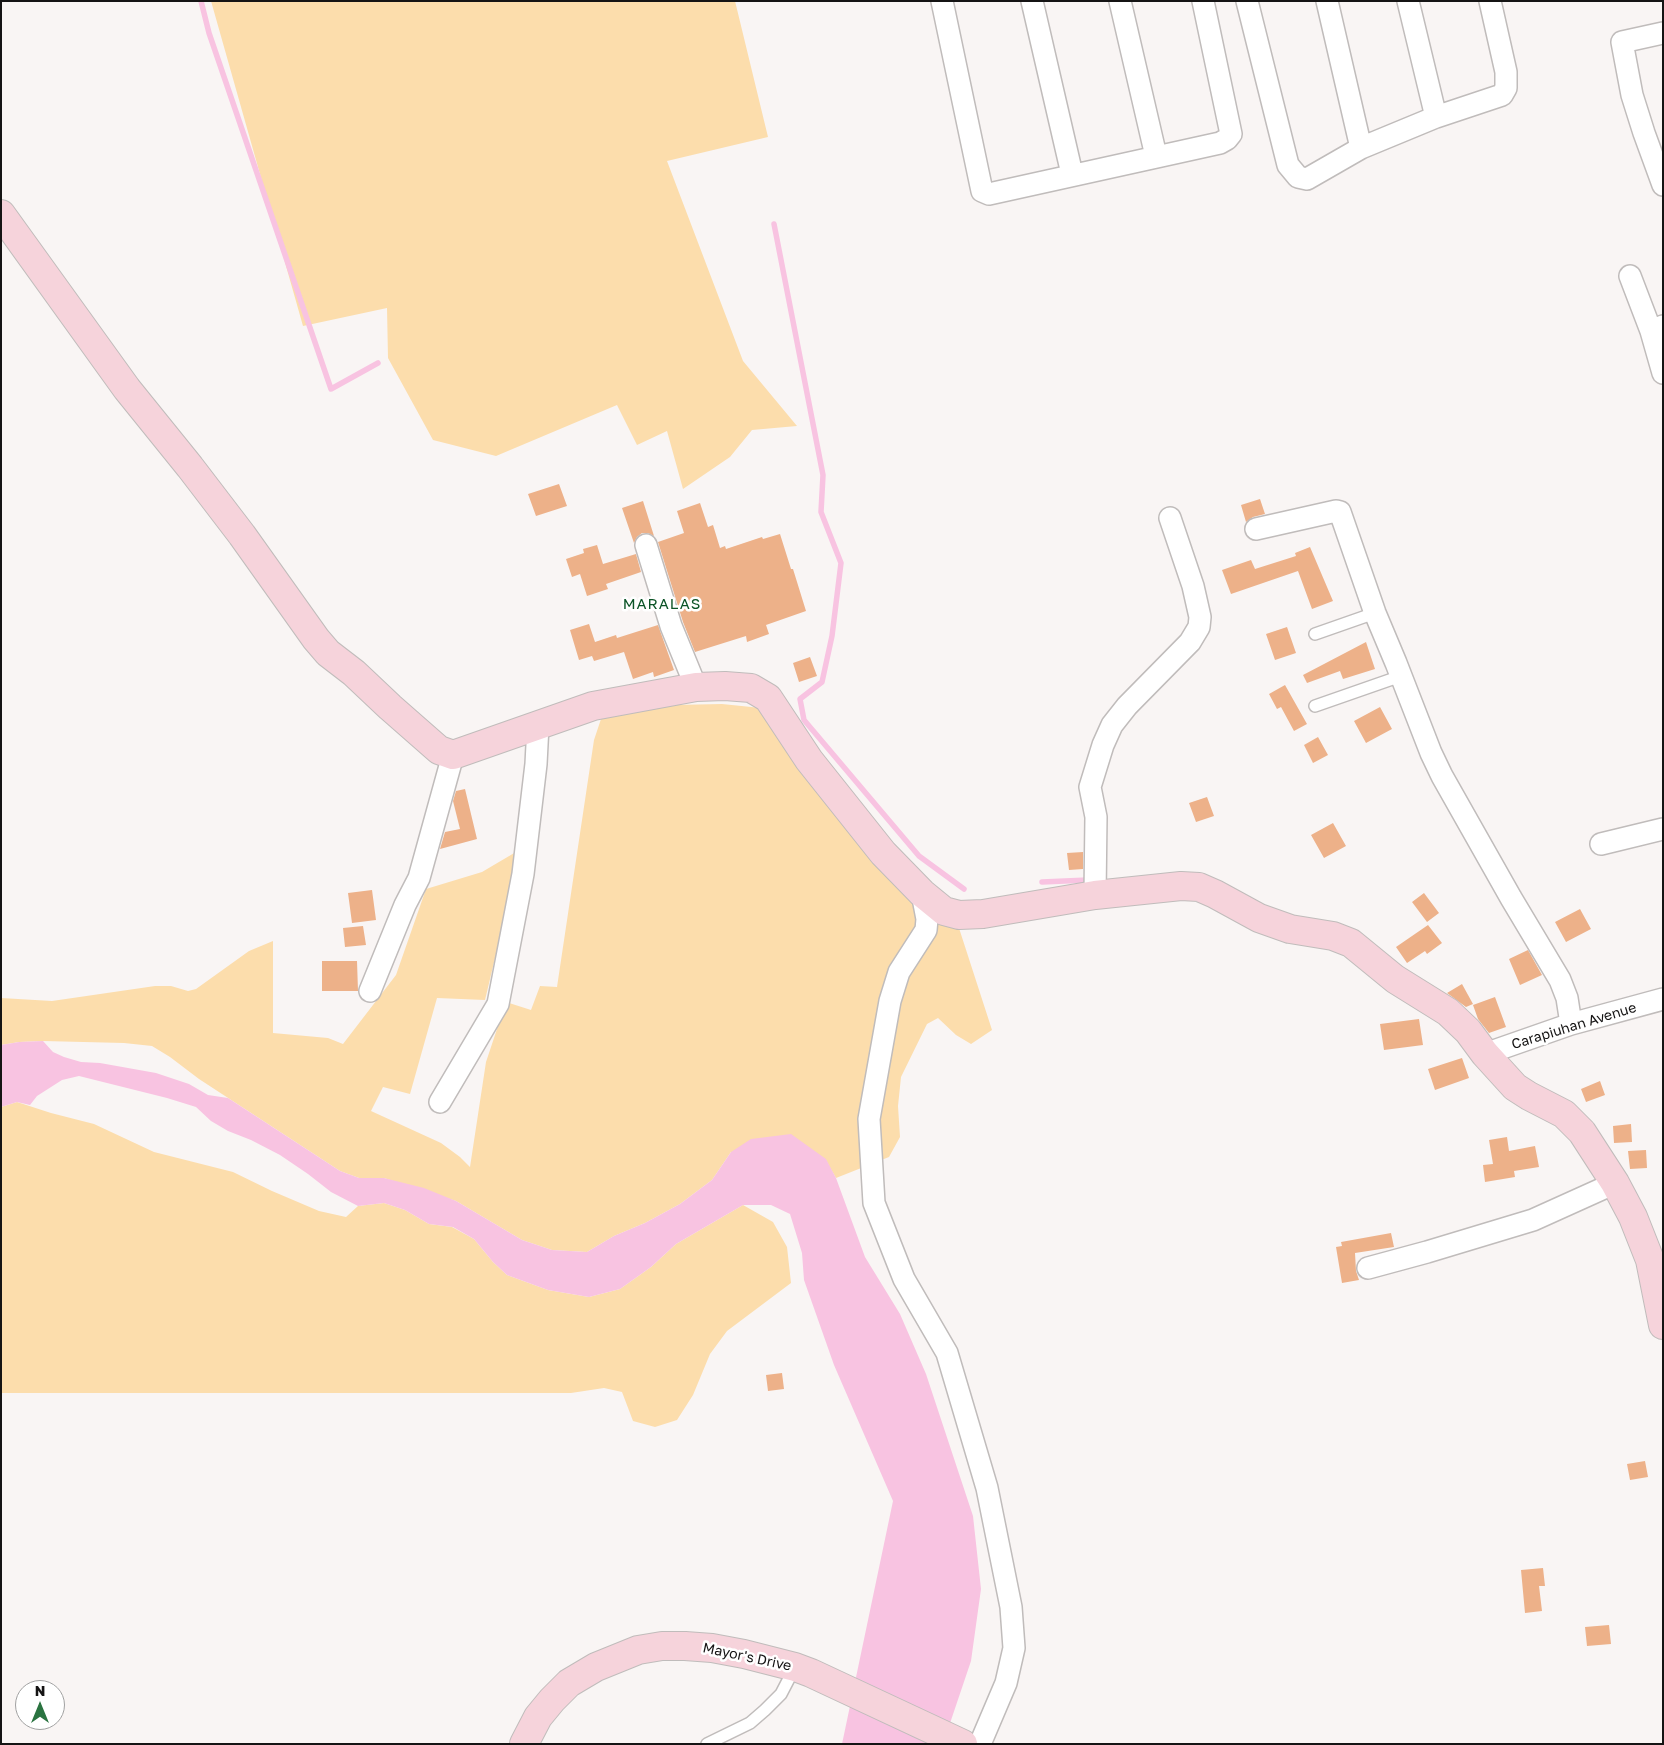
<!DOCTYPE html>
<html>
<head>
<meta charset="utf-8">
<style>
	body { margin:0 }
	#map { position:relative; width:1664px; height:1745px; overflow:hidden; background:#f9f5f4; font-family:"Golos Text",sans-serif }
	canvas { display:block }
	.frame { position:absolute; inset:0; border:2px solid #151414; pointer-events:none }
	.north { position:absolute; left:15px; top:1680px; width:50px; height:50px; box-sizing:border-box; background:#fff; border:1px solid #a1a1a1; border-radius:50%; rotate:0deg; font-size:14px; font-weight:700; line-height:20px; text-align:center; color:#151414 }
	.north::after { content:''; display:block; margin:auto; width:18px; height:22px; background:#2a7340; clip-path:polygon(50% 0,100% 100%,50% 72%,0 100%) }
</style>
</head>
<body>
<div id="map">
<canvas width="1664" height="1745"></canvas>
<div class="frame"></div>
<div class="north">N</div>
</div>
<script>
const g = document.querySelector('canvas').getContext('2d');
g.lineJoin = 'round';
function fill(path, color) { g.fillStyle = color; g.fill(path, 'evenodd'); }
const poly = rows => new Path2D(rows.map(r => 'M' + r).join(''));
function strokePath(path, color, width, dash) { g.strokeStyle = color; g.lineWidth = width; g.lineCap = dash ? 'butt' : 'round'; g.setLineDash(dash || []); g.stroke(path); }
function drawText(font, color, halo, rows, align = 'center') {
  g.font = font + ' "Golos Text",sans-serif'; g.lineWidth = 5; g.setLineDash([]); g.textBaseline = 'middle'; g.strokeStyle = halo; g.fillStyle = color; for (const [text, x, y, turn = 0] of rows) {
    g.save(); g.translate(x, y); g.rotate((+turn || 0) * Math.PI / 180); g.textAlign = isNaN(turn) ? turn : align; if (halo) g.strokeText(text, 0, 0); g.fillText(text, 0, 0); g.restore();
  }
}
fill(poly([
	[211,1,735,1,768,137,667,161,743,361,797,426,752,430,730,457,683,489,667,431,637,445,617,405,496,456,433,440,388,358,387,308,303,326],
	[722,704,761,708,787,743,824,801,915,902,958,925,992,1030,971,1044,956,1035,938,1018,927,1024,901,1077,898,1106,900,1137,889,1157,836,1178,825,1159,731,1152,712,1180,680,1204,645,1223,614,1236,587,1252,552,1250,522,1240,456,1201,384,1178,359,1178,340,1171,199,1079,170,1057,152,1046,124,1043,43,1041,19,1042,1,1045,1,998,52,1001,155,986,171,986,188,991,196,989,249,951,273,941,273,1033,328,1038,343,1044,396,975,426,889,482,872,521,849,485,1000,437,998,410,1094,383,1087,371,1111,441,1143,460,1157,470,1167,486,1062,506,1002,531,1010,540,986,557,987,594,740,601,719,674,705],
	[17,1102,51,1113,94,1124,154,1152,233,1172,272,1191,319,1211,346,1217,358,1206,384,1203,405,1210,429,1224,452,1227,474,1239,493,1262,507,1275,548,1290,589,1297,620,1289,651,1267,676,1244,743,1205,773,1222,787,1247,791,1283,727,1331,710,1354,693,1395,677,1420,655,1427,633,1421,622,1392,604,1388,571,1393,1,1393,1,1107]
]), '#fcddac');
fill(poly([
	[43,1041,53,1052,64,1057,81,1062,100,1063,156,1073,189,1084,208,1095,228,1098,340,1171,359,1178,384,1178,424,1188,456,1201,522,1240,552,1250,587,1252,614,1236,645,1223,680,1204,712,1180,731,1152,751,1139,791,1134,826,1159,836,1178,865,1257,900,1314,926,1374,973,1516,981,1589,971,1661,943,1744,842,1744,893,1501,834,1365,804,1280,802,1253,790,1214,771,1205,743,1205,676,1244,651,1267,620,1289,589,1297,548,1290,507,1275,493,1262,474,1239,453,1227,429,1224,405,1210,384,1203,358,1206,331,1192,308,1174,280,1155,251,1140,228,1131,211,1121,196,1107,167,1098,79,1076,62,1080,37,1096,30,1105,17,1102,1,1107,1,1045,19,1042]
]), '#f8c3e1');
strokePath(poly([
	[201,1,209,33,331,389,378,363],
	[774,224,823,475,821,512,841,563,832,636,822,682,800,699,804,720,919,856,964,889],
	[1042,882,1088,880]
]), '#f8c3e1', 5.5);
fill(poly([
	[559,484,567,506,536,516,528,494],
	[1260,499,1265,514,1253,517,1246,522,1241,505],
	[643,501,654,536,648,533,642,533,637,537,634,543,622,508],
	[700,503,708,527,713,525,720,548,725,546,726,549,762,537,763,539,780,534,791,569,793,569,806,611,766,625,769,634,747,642,746,636,695,652,683,622,658,542,684,533,677,511],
	[597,545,603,564,636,554,641,572,606,584,608,589,587,596,580,574,572,577,566,559,584,553,583,549],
	[1310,547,1333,601,1312,609,1298,571,1231,594,1222,570,1251,560,1255,569,1296,556,1295,553],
	[589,624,595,642,616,635,617,638,658,625,674,670,654,677,653,672,633,679,624,652,594,661,592,656,579,660,570,630],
	[1287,627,1296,653,1275,660,1266,634],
	[1366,642,1375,669,1343,679,1340,671,1307,683,1303,675],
	[810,657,817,676,799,682,793,663],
	[1285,685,1307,724,1294,731,1281,707,1277,709,1269,694],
	[1380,707,1392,729,1366,743,1354,721],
	[1318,737,1328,755,1313,763,1304,745],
	[465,789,477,839,440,849,445,832,460,829,453,801,456,791],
	[1207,797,1214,816,1196,822,1189,803],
	[1333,823,1346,846,1324,858,1311,835],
	[1083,852,1083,869,1069,870,1067,853],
	[372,890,376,920,352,923,348,893],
	[1424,893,1439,913,1427,922,1412,902],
	[1580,909,1591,929,1566,942,1555,922],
	[1428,925,1442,943,1427,954,1425,951,1407,963,1396,947],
	[363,926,366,945,345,947,343,928],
	[1528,950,1542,975,1520,985,1509,959],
	[322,961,357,961,358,991,322,991],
	[1462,984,1473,1004,1466,1007,1447,993],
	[1495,997,1506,1027,1489,1033,1478,1019,1473,1005],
	[1419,1019,1423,1045,1384,1050,1380,1024],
	[1462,1058,1469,1078,1435,1090,1428,1069],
	[1600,1081,1605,1095,1586,1102,1581,1089],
	[1631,1124,1632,1142,1614,1143,1613,1126],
	[1507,1137,1509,1151,1535,1146,1539,1167,1514,1171,1515,1177,1485,1182,1483,1165,1493,1164,1489,1140],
	[1646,1150,1647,1168,1630,1169,1628,1151],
	[1391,1233,1394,1247,1355,1253,1356,1271,1359,1280,1342,1283,1336,1247,1342,1246,1341,1242],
	[782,1373,784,1389,768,1391,766,1375],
	[1645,1461,1648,1477,1630,1480,1627,1464],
	[1543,1568,1545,1586,1539,1586,1542,1611,1525,1613,1521,1570],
	[1609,1625,1611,1644,1587,1646,1585,1627]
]), '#edb189');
const lane = poly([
	[1315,634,1375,613],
	[1315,706,1401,676],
	[707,1744,750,1723,765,1710,781,1694,795,1667]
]);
const street = poly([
	[942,1,982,191,989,194,1220,143,1227,139,1231,134,1203,1],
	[1032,1,1072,174],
	[1120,1,1156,156],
	[1247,1,1288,165,1298,177,1307,179,1361,148,1436,117,1502,95,1506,88,1506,72,1490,1],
	[1327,1,1361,148],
	[1408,1,1436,117],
	[1663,33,1622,42,1632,95,1644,133,1663,185],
	[1630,276,1651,331,1663,326],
	[1651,331,1663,373],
	[1256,529,1336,511,1340,512,1375,613,1396,663,1431,753,1442,776,1511,898,1560,980,1567,998,1571,1024],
	[646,545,671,626,696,687],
	[1601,844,1663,829],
	[922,893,927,919,926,930,899,972,890,1001,869,1119,874,1203,904,1279,947,1353,987,1488,1011,1607,1014,1648,1006,1683,980,1744],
	[1095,895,1096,817,1090,787,1103,745,1112,725,1127,706,1190,642,1199,627,1200,617,1193,586,1170,518],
	[370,991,405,905,419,878,453,755],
	[1485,1054,1571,1024,1663,999],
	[440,1102,498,1004,523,874,536,764,538,725],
	[1368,1268,1427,1252,1533,1220,1615,1183]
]);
const secondary = poly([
	[1,214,127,389,190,467,242,535,316,639,328,653,354,673,390,707,439,750,453,755,593,706,696,687,725,686,751,688,768,698,809,760,883,853,922,893,944,911,959,915,983,914,1095,895,1181,886,1199,887,1215,894,1259,918,1290,929,1333,936,1351,943,1395,979,1448,1012,1468,1031,1485,1054,1515,1087,1529,1096,1564,1114,1582,1132,1615,1183,1633,1217,1650,1260,1663,1325],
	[524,1744,538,1717,552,1700,569,1683,596,1667,638,1650,662,1646,685,1646,712,1648,744,1654,795,1667,811,1673,963,1744]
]);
strokePath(lane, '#c0bcbb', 14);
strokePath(street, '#c0bcbb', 24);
strokePath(secondary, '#c0bcbb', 30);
strokePath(lane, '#fff', 11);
strokePath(street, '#fff', 21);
strokePath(secondary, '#f6d3db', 28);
drawText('14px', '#151414', '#fff', [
	["Carapiuhan Avenue",1574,1026,-17],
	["Mayor's Drive",747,1657,12]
]);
g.letterSpacing = '1px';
drawText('15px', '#0c5427', '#fff', [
	["MARALAS",662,604]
]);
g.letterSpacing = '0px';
</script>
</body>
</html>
